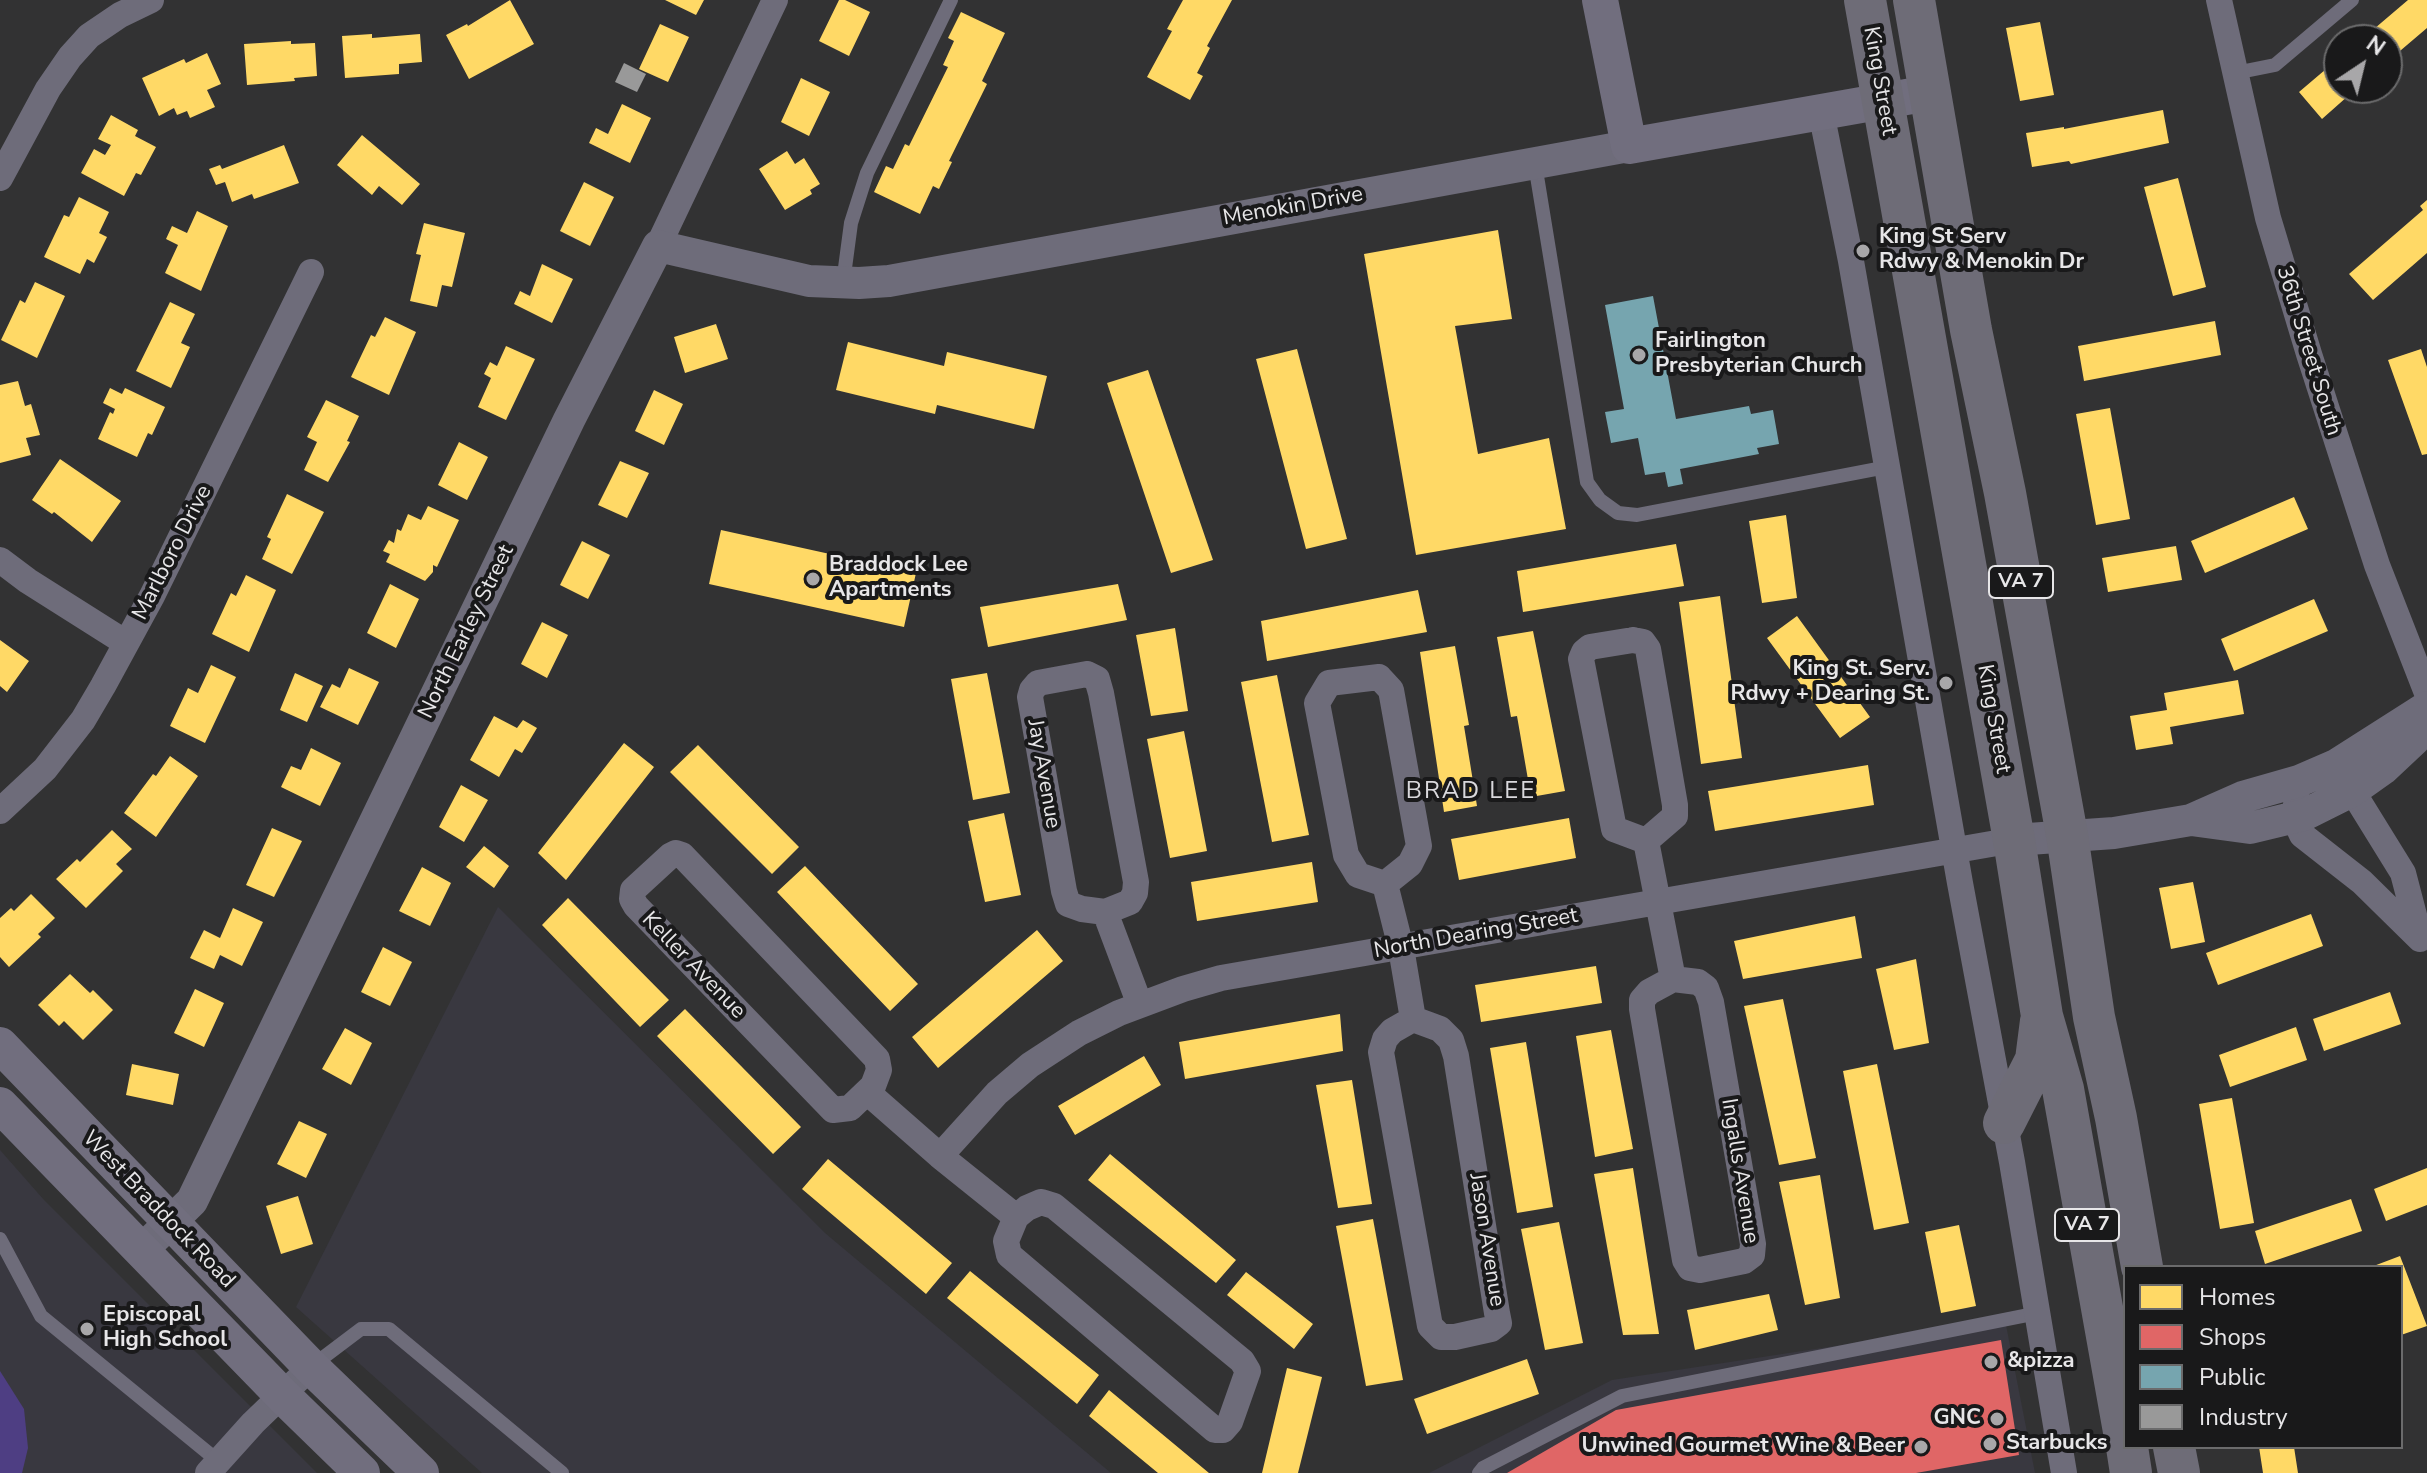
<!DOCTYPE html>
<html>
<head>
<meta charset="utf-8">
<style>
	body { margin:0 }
	#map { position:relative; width:2427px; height:1473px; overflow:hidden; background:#323233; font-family:"Nunito Sans",sans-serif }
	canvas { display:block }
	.legend { position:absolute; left:2123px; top:1265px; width:280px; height:184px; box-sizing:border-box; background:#19191a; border:2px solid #6b6b6c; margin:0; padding:10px 14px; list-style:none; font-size:24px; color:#e7e6e8 }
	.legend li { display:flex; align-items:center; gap:16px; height:40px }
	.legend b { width:40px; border:2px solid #6b6b6c }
	.north { position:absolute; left:2323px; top:24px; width:80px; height:80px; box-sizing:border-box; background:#19191a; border:2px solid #6b6b6c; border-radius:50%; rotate:35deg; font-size:22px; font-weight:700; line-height:32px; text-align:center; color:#e7e6e8 }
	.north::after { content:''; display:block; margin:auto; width:28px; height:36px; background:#a8a7a9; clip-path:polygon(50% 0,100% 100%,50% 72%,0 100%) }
</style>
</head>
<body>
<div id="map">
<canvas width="2427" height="1473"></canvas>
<ul class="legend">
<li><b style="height:22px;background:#ffd966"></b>Homes</li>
<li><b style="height:22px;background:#e06666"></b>Shops</li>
<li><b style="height:22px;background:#76a5af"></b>Public</li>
<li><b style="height:22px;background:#999"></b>Industry</li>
</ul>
<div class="north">N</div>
</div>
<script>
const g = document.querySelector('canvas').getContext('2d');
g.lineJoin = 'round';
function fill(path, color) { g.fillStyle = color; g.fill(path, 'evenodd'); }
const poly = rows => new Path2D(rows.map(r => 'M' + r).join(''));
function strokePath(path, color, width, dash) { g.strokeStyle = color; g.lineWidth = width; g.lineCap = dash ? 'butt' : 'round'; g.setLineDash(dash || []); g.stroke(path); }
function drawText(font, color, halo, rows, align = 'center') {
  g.font = font + ' "Nunito Sans",sans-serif'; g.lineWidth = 8; g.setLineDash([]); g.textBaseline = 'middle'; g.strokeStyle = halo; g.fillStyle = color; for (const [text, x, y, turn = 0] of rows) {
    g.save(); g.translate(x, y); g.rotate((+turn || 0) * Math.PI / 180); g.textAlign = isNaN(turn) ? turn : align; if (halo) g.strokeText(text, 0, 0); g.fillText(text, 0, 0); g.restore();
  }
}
fill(poly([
	[498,907,825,1233,1111,1473,482,1473,296,1307],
	[0,1150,44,1200,317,1473,0,1473],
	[2005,1320,2035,1473,1429,1473,1612,1380]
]), '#393840');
fill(poly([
	[0,1371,24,1409,28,1448,22,1473,0,1473]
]), '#4e3e83');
fill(poly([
	[510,0,534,44,469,79,446,35,467,24,468,26],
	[665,0,704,0,696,15],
	[839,0,845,0,870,12,849,56,819,41],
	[1183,0,1232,0,1207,46,1210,48,1197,73,1203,76,1190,100,1147,77,1172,31,1167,29],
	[2408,0,2427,0,2427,28,2387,62,2387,40,2361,40],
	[961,12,1005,33,982,81,987,84,949,161,952,162,939,189,933,186,920,214,874,192,886,166,893,169,905,144,909,146,948,67,943,65,954,41,948,38],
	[2040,22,2054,95,2020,101,2006,28],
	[660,24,689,37,668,82,639,69],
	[372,34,372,38,420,34,422,62,399,64,399,74,345,78,342,36],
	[291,41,291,44,315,43,317,76,294,78,295,81,247,85,244,44],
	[207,53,221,84,207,90,215,107,190,118,187,111,177,115,174,108,159,116,142,78,184,59,186,63],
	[2339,58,2339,88,2357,88,2322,119,2299,92],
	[801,78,830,92,809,136,781,122],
	[622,104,651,118,630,163,589,143,596,128,608,134],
	[2163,110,2169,143,2071,164,2069,161,2032,167,2026,133,2064,127,2064,129],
	[111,115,138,130,135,136,156,147,141,175,136,173,124,196,81,173,94,149,105,155,111,145,98,139],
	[362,135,420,184,402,205,379,186,372,195,337,165],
	[284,145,299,183,254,199,252,194,232,202,225,182,216,185,209,169,220,165,222,169],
	[787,151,795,164,804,158,820,184,810,190,812,194,785,210,759,169],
	[2178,178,2206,287,2173,296,2144,187],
	[584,182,614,197,590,246,560,231],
	[79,197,109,212,99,233,107,237,94,263,87,259,80,274,44,257,64,215,69,217],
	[2427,200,2427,253,2373,300,2349,274,2423,210,2420,206],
	[197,211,228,226,201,291,165,273,178,245,166,239,172,226,187,233],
	[424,223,465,233,452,287,442,285,437,307,410,301,421,255,416,254],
	[1498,230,1512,319,1455,326,1478,454,1549,438,1566,529,1416,555,1364,254],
	[542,264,573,279,552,323,514,304,520,291,530,296],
	[35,282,65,296,37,358,1,340,20,300,25,303],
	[170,302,195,314,181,343,190,347,171,388,136,371],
	[385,317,416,332,389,395,351,377,371,335,375,337],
	[2215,321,2221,355,2084,381,2078,346],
	[716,324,728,359,685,373,674,337],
	[848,342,944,366,947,352,1047,376,1034,429,937,405,935,414,836,390],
	[506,346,535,359,506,420,478,407,491,378,484,374,490,362,497,366],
	[1297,349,1347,539,1306,549,1256,359],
	[2421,349,2427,367,2427,454,2422,455,2388,360],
	[1148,370,1213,560,1171,573,1107,383],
	[18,381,25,406,31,404,40,435,26,438,31,455,0,463,0,385],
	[110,388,122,394,125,388,165,407,152,435,148,433,137,457,98,439,110,412,113,414,115,409,103,403],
	[654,390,683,404,664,445,635,431],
	[326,400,359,416,347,441,350,442,328,482,304,470,317,442,307,437],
	[2110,408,2130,519,2096,525,2076,414],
	[459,442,488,457,467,500,438,485],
	[60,459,121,501,92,542,54,512,52,514,32,500],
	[620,461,649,473,627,518,598,505],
	[287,494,324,512,292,574,262,559,271,539,267,537],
	[2294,497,2308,529,2205,573,2191,541],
	[428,506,459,520,437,567,433,565,433,572,425,581,386,562,390,554,383,551,389,540,394,543,397,529,401,531,408,514,421,520],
	[1786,515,1797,598,1762,603,1749,521],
	[721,530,916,573,904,627,709,584],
	[582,541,610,555,588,599,560,585],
	[1676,544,1684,586,1523,612,1517,571],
	[2176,546,2182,580,2108,592,2102,558],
	[246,575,276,590,249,652,212,634,231,593,236,596],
	[390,584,419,599,396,648,367,633],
	[1118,584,1127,620,988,647,980,607],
	[1418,590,1427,632,1267,661,1261,621],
	[1720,596,1742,758,1701,764,1679,602],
	[2314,599,2328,631,2234,671,2221,639],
	[1797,616,1870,717,1840,738,1767,638],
	[542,622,568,635,547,678,521,664],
	[1175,628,1188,711,1151,716,1136,635],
	[1533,631,1565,791,1531,797,1517,716,1511,717,1497,637],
	[0,640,29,661,7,692,0,686],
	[1455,646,1469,725,1464,726,1477,806,1444,812,1420,652],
	[211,665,236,677,205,743,170,726,188,688,198,693],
	[349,668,379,682,358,725,320,707,332,684,340,688],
	[295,673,323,686,307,722,280,710],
	[987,673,1010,793,973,800,951,679],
	[1277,675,1309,835,1272,842,1241,682],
	[2238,680,2244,714,2170,727,2173,744,2136,750,2130,716,2167,710,2164,693],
	[494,716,517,728,523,720,537,728,522,753,515,749,499,777,470,760],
	[1184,731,1207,851,1170,858,1147,739],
	[624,743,654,767,566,880,538,853],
	[698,745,799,847,772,874,670,772],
	[311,748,341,763,320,806,281,787,291,766,301,770],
	[170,756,198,776,156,837,124,813,153,774,156,776],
	[1868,765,1874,805,1715,831,1708,791],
	[461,785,488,800,464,842,439,827],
	[1004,813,1021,895,985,902,968,821],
	[1569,818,1576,858,1459,880,1451,839],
	[272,828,302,841,274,897,246,885],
	[112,830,132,849,116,864,123,871,86,908,56,879,77,859,80,862],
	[484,846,509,866,494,888,466,867],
	[1312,862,1318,902,1197,921,1191,882],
	[805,866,918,984,890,1011,777,892],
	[422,867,451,883,430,926,399,911],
	[2193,882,2205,942,2171,949,2159,888],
	[31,894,55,918,38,934,41,937,9,967,0,957,0,918,11,908,14,911],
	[568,898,669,1000,640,1027,542,925],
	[233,908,263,922,242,966,220,955,214,969,190,958,204,930,220,938],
	[2311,914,2323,946,2218,985,2206,953],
	[1855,916,1862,958,1743,979,1734,941],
	[1037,930,1063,961,938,1068,912,1037],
	[383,947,412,962,390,1006,361,992],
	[1916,959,1929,1043,1894,1050,1876,969],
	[1596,966,1602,1003,1481,1022,1475,985],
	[70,974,90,993,93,990,113,1010,83,1040,64,1021,59,1026,38,1005],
	[195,989,224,1003,204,1047,174,1033],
	[2390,992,2401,1024,2324,1051,2313,1019],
	[1783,999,1816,1158,1779,1165,1744,1006],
	[685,1009,801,1127,773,1154,657,1036],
	[1340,1014,1343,1051,1185,1079,1179,1042],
	[2296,1027,2307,1060,2230,1087,2219,1055],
	[345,1028,372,1043,351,1085,322,1069],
	[1611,1030,1633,1149,1595,1157,1576,1036],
	[1526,1042,1553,1207,1517,1213,1490,1048],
	[1144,1056,1161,1085,1075,1135,1058,1106],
	[132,1064,179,1074,173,1105,126,1095],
	[1877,1064,1909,1223,1874,1230,1843,1071],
	[1352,1080,1372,1204,1338,1208,1316,1085],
	[2232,1098,2254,1223,2220,1229,2199,1104],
	[299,1121,327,1134,306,1178,277,1164],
	[1110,1154,1236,1260,1216,1283,1088,1180],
	[828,1159,952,1263,926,1294,802,1189],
	[1633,1168,1659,1334,1623,1335,1594,1174],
	[2427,1168,2427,1205,2386,1221,2374,1189],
	[1820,1175,1840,1298,1805,1305,1779,1182],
	[298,1196,313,1244,281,1254,266,1206],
	[2351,1199,2362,1231,2265,1264,2255,1231],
	[1373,1219,1403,1380,1366,1386,1336,1226],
	[1559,1222,1583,1343,1545,1350,1521,1229],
	[1959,1225,1976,1306,1941,1313,1925,1232],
	[2400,1256,2427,1326,2401,1335,2401,1267,2371,1267],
	[970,1271,1099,1375,1077,1404,947,1298],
	[1246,1272,1313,1324,1294,1349,1227,1295],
	[1769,1294,1778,1330,1695,1350,1687,1310],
	[1527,1359,1539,1394,1427,1434,1414,1399],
	[1287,1368,1322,1377,1298,1473,1262,1473],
	[1109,1390,1209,1473,1158,1473,1089,1416],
	[2259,1447,2294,1447,2298,1473,2263,1473]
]), '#ffd966');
fill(poly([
	[2001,1340,2019,1455,1916,1473,1507,1473,1616,1410]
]), '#e06666');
fill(poly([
	[1653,296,1676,419,1749,406,1751,414,1773,410,1779,444,1757,448,1759,454,1680,469,1683,484,1668,487,1665,472,1645,475,1638,438,1611,443,1605,412,1624,409,1605,305]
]), '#76a5af');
fill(poly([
	[624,63,646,74,637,92,615,82]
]), '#999');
strokePath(poly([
	[2235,73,2275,65,2352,0],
	[1535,164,1587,482,1600,500,1618,513,1637,515,1887,467],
	[843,283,851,223,867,173,951,0],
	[0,1239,41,1316,218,1461],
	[312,1366,361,1329,389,1329,562,1473],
	[1479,1473,1483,1468,1622,1396,2038,1313]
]), '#6e6c7a', 14);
strokePath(poly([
	[2219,0,2268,218,2309,354,2377,565,2427,693],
	[1821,112,1851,261,1960,883,2012,1162,2064,1473],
	[0,178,48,89,70,57,89,36,120,15,151,0],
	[658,246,775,0],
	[0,560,28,581,126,643],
	[1633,640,1643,642,1648,649,1675,805,1675,816,1646,841,1614,829,1581,659,1584,652,1590,647,1633,640],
	[1087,674,1097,679,1101,693,1136,882,1135,893,1130,902,1105,912,1082,909,1068,904,1064,891,1030,697,1032,690,1038,683,1087,674],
	[1379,677,1391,690,1419,846,1410,864,1385,884,1358,875,1346,855,1317,703,1329,683,1379,677],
	[2343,776,2403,873,2420,938],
	[2297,798,2294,818,2302,835,2362,882,2420,939],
	[0,811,45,769,83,720,103,686,152,596,311,272],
	[1646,841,1673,979],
	[676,853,682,855,877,1059,879,1070,873,1086,850,1108,833,1110,636,906,632,899,633,890,670,856,676,853],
	[1385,884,1401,948,1413,1019],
	[1105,912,1140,1005],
	[1673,979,1698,982,1706,988,1711,1002,1753,1244,1752,1255,1744,1261,1700,1270,1690,1268,1685,1260,1642,1009,1642,1000,1649,992,1673,979],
	[1413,1019,1440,1029,1451,1040,1456,1056,1497,1313,1499,1323,1491,1329,1455,1337,1441,1337,1430,1326,1381,1052,1385,1039,1392,1031,1413,1019],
	[867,1092,940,1156,1016,1217],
	[940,1156,997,1093,1030,1065,1079,1033,1119,1013,1183,989,1221,978,2014,840],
	[1041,1202,1054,1206,1242,1361,1248,1371,1230,1422,1223,1430,1215,1430,1009,1255,1006,1241,1016,1217,1027,1208,1041,1202],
	[208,1473,253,1423,311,1367]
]), '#6e6c7a', 26);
strokePath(poly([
	[2191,820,2250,828,2304,815,2352,791,2383,769,2415,739,2427,714],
	[2014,840,2114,833,2191,820,2243,797,2299,781,2336,765,2427,707],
	[141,1251,192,1201,569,420,658,246,809,281,859,283,889,281,1629,146]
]), '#6e6c7a', 32);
strokePath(poly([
	[1600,0,1629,146,1929,93],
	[0,1045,311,1367,421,1473],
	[0,1105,283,1396,362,1473]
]), '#716e7e', 36);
strokePath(poly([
	[1865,0,2014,840,2042,1016,2063,1089,2125,1437],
	[1914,0,1971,330,2005,493,2067,835,2094,1017,2116,1118,2142,1267],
	[2004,1123,2036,1060,2041,1021],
	[2127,1447,2131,1473],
	[2174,1447,2179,1473]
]), '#6e6c77', 42);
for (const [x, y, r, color] of [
	[1863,251,8,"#a8a7a9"],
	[1639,355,8,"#a8a7a9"],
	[813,579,8,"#a8a7a9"],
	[1946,683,8,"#a8a7a9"],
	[87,1329,8,"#a8a7a9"],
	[1991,1362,8,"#a8a7a9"],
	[1997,1419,8,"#a8a7a9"],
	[1990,1444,8,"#a8a7a9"],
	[1921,1447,8,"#a8a7a9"]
]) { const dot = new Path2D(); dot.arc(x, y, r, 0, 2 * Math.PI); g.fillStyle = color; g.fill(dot); strokePath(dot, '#19191a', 3); }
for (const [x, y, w] of [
	[2021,582,64],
	[2087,1225,64]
]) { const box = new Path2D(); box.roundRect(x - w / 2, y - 16, w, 32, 6); g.fillStyle = '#19191a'; g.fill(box); strokePath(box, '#e7e6e8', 2); }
drawText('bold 20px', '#e7e6e8', null, [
	["VA 7",2021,582],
	["VA 7",2087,1225]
]);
drawText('22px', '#e7e6e8', '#19191a', [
	["King Street",1879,81,80],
	["Menokin Drive",1293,207,-10],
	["36th Street South",2308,351,73],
	["Marlboro Drive",173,553,-63],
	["North Earley Street",467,632,-64],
	["King Street",1993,719,80],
	["Jay Avenue",1043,774,80],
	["North Dearing Street",1476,934,-10],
	["Keller Avenue",693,966,46],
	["Ingalls Avenue",1739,1171,81],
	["West Braddock Road",158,1210,46],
	["Jason Avenue",1486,1240,81]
]);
drawText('bold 22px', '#e7e6e8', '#19191a', [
	["King St Serv",1879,238],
	["Rdwy & Menokin Dr",1879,263],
	["Fairlington",1655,342],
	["Presbyterian Church",1655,367],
	["Braddock Lee",829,566],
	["Apartments",829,591],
	["King St. Serv.",1930,670,"right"],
	["Rdwy + Dearing St.",1930,695,"right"],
	["Episcopal",103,1316],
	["High School",103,1341],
	["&pizza",2007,1362],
	["GNC",1981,1419,"right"],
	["Starbucks",2006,1444],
	["Unwined Gourmet Wine & Beer",1905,1447,"right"]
], 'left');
g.letterSpacing = '2px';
drawText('24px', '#d9d8dc', '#19191a', [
	["BRAD LEE",1471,792]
]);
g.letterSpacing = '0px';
</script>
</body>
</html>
